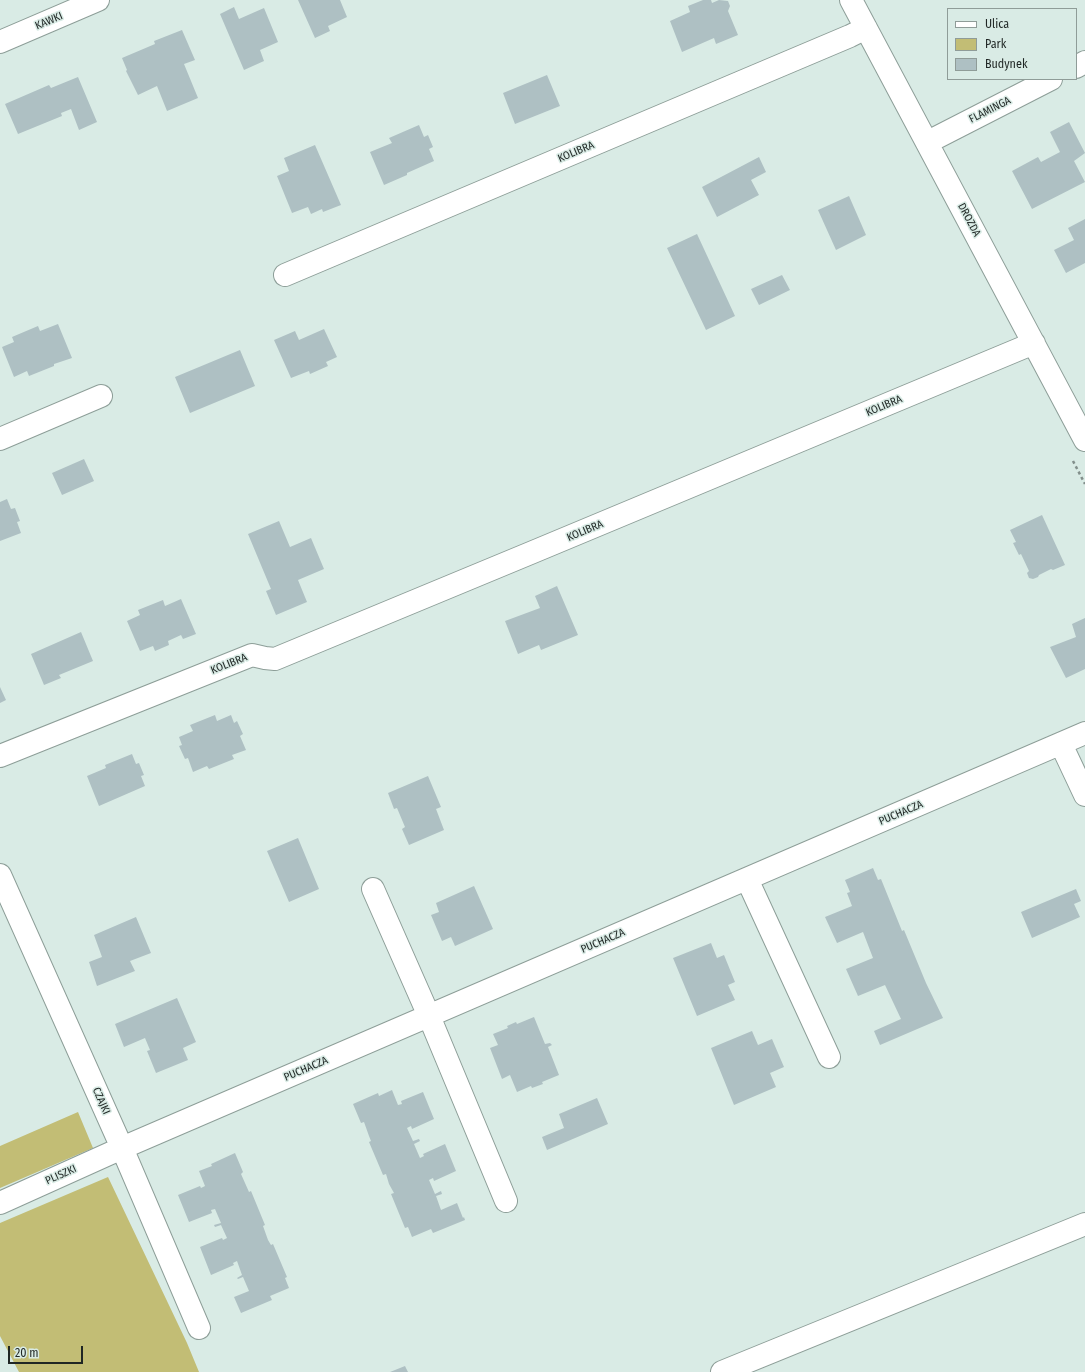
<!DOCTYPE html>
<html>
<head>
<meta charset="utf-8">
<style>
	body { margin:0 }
	#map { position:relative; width:1085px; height:1372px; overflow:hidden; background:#d9ebe5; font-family:"Fira Sans Condensed",sans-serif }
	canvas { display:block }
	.legend { position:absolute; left:947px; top:8px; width:130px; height:72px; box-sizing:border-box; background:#d9ebe5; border:1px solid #8f9c98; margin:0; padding:5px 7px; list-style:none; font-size:12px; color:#1f2624 }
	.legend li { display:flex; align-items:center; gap:8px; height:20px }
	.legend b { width:20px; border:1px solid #8f9c98 }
	.scale { position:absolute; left:8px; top:1346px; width:75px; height:18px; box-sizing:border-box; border:2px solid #1f2624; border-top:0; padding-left:5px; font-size:12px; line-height:14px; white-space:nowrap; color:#1f2624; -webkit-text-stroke:3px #d9ebe5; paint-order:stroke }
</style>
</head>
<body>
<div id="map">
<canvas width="1085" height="1372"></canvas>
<ul class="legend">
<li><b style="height:5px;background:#fff"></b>Ulica</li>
<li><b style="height:11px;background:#c2bd75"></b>Park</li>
<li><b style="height:11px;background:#aec0c3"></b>Budynek</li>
</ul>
<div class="scale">20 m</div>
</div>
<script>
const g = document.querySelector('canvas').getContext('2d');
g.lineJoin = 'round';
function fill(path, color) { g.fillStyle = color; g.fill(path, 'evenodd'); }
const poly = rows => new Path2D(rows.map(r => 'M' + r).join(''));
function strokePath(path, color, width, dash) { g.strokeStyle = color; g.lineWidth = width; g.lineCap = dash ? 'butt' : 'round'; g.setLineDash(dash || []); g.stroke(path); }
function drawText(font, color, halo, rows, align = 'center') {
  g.font = font + ' "Fira Sans Condensed",sans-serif'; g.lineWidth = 3; g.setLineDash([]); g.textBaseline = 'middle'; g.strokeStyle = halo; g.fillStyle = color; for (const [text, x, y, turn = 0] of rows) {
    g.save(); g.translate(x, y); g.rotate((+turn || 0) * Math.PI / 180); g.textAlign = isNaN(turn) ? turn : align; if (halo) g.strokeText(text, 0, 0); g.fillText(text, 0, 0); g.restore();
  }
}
fill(poly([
	[78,1112,93,1148,0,1188,0,1146],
	[108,1177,187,1343,199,1372,19,1372,0,1336,0,1223]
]), '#c2bd75');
fill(poly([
	[298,0,340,0,347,17,328,26,330,31,315,38],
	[703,0,711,0,712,3,719,0,728,1,730,6,728,11,738,35,716,44,714,38,682,52,670,21,690,12,688,6],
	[234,7,239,19,264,8,278,42,260,50,264,61,244,70,220,14],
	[182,30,195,60,184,64,198,98,167,111,157,86,138,95,126,71,127,70,122,58,155,44,154,41],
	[547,75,560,106,515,124,503,93],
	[78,77,97,122,79,130,71,109,61,113,62,116,18,134,5,104,49,85,51,88],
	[1069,122,1085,153,1074,161,1085,182,1032,209,1012,171,1038,157,1041,162,1060,152,1050,132],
	[419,125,424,137,428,135,433,147,429,149,434,161,407,173,407,175,384,185,370,152,392,143,389,138],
	[315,145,341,205,323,212,322,209,311,214,308,207,292,213,277,176,289,171,284,158],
	[759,157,766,172,751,180,759,195,717,217,702,187],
	[849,196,866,235,836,250,818,210],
	[1085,219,1085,263,1066,273,1054,250,1074,240,1068,228],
	[697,234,735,316,706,330,667,248],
	[782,275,790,290,759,305,751,289],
	[58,324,72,358,54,364,54,366,29,376,27,371,14,377,2,347,14,342,12,337,38,326,40,331],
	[324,329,337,357,326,362,328,366,310,374,309,371,291,378,274,340,295,331,299,340],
	[240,350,255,386,190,413,175,377],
	[84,459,94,481,62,495,52,473],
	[7,499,11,509,15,508,20,521,17,522,21,533,0,541,0,502],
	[1042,515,1065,565,1053,570,1051,569,1039,575,1038,577,1033,579,1029,578,1027,573,1029,571,1021,554,1019,555,1013,543,1016,542,1010,530],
	[279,521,290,547,311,538,324,569,298,580,307,602,276,615,266,591,271,589,248,534],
	[557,586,578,635,541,650,539,645,518,654,505,621,540,608,535,596],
	[181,599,196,634,183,639,181,635,168,641,169,645,155,651,153,646,140,651,127,621,140,615,138,610,163,600,165,606],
	[1085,618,1085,669,1066,678,1050,647,1076,637,1072,624],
	[81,632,93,661,59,675,61,678,44,685,31,654],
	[0,687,6,700,0,703],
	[215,715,217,721,231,715,234,723,237,721,243,734,240,736,246,750,232,755,234,759,209,769,207,766,193,772,188,758,185,759,179,746,182,745,179,737,193,731,190,725],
	[132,754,136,764,139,763,144,775,141,776,145,786,99,806,87,776,106,768,105,765],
	[428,776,441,807,436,809,444,830,409,845,402,829,405,827,397,808,394,809,388,793],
	[298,838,319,889,289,902,267,851],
	[873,868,878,880,881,879,902,931,904,930,926,983,943,1018,880,1045,874,1031,901,1019,885,985,858,996,846,969,873,958,863,932,837,943,825,917,852,906,847,893,850,892,845,880],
	[474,886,493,929,455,946,451,937,442,941,431,915,439,912,436,903],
	[1076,889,1081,901,1074,904,1080,917,1032,938,1021,912],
	[136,917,151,953,130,961,135,971,97,986,89,962,102,957,94,935],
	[711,943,717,958,724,955,735,982,728,985,735,1000,697,1016,673,958],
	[177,998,196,1042,183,1048,188,1060,156,1073,147,1051,150,1050,145,1038,124,1047,115,1024],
	[534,1017,545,1044,550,1043,552,1045,548,1047,559,1075,542,1082,543,1084,532,1088,531,1086,517,1092,510,1075,502,1079,490,1048,498,1045,493,1034,508,1028,507,1026,516,1022,517,1024],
	[752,1031,758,1045,772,1039,784,1067,770,1073,776,1087,734,1105,711,1048],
	[392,1090,398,1105,402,1104,401,1101,423,1092,434,1119,412,1129,411,1126,407,1128,413,1141,419,1139,420,1141,414,1144,420,1158,424,1156,423,1154,445,1144,456,1171,434,1181,433,1178,429,1180,435,1194,441,1191,442,1194,436,1196,441,1210,457,1203,463,1218,464,1217,465,1220,433,1233,431,1229,412,1237,408,1227,405,1228,391,1194,394,1193,389,1184,386,1174,383,1175,369,1142,371,1141,369,1136,364,1122,361,1123,353,1104,378,1093,379,1096],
	[597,1098,608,1124,547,1150,542,1137,564,1128,559,1114],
	[235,1153,243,1172,241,1174,249,1192,251,1191,265,1225,263,1226,268,1240,271,1245,273,1244,287,1277,285,1278,289,1288,270,1296,272,1300,241,1313,234,1297,249,1291,243,1277,238,1279,237,1278,242,1275,237,1261,233,1263,234,1265,211,1275,200,1247,222,1238,223,1240,227,1238,221,1225,215,1227,214,1225,221,1223,215,1209,211,1210,212,1213,189,1222,178,1195,200,1186,201,1188,205,1186,199,1171,212,1166,211,1164],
	[405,1366,408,1372,390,1372]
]), '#aec0c3');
const minor = poly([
	[851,0,1085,440],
	[0,42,98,0],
	[1076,67,1085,62],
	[928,142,1051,79],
	[285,275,850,36,866,28],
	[0,439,101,396],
	[1061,744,1085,795],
	[0,756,252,655,265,658,275,659,533,552,1034,343],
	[0,875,122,1148,199,1328],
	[747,879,829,1057],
	[373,889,429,1016,506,1201],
	[0,1203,122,1148,1085,733],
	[722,1372,1085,1224]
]);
strokePath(minor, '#8d9e98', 24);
strokePath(poly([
	[1073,461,1085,484]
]), '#828f8b', 2.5, [3, 3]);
strokePath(minor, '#fff', 22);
drawText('11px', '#1f2624', '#d9ebe5', [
	["KAWKI",49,21,-23],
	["FLAMINGA",990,110,-27],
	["KOLIBRA",576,152,-23],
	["DROZDA",969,220,62],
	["KOLIBRA",884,406,-23],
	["KOLIBRA",585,531,-23],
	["KOLIBRA",229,664,-22],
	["PUCHACZA",901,813,-23],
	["PUCHACZA",603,941,-23],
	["PUCHACZA",306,1069,-23],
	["CZAJKI",101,1101,66],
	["PLISZKI",61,1175,-24]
]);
</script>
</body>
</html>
